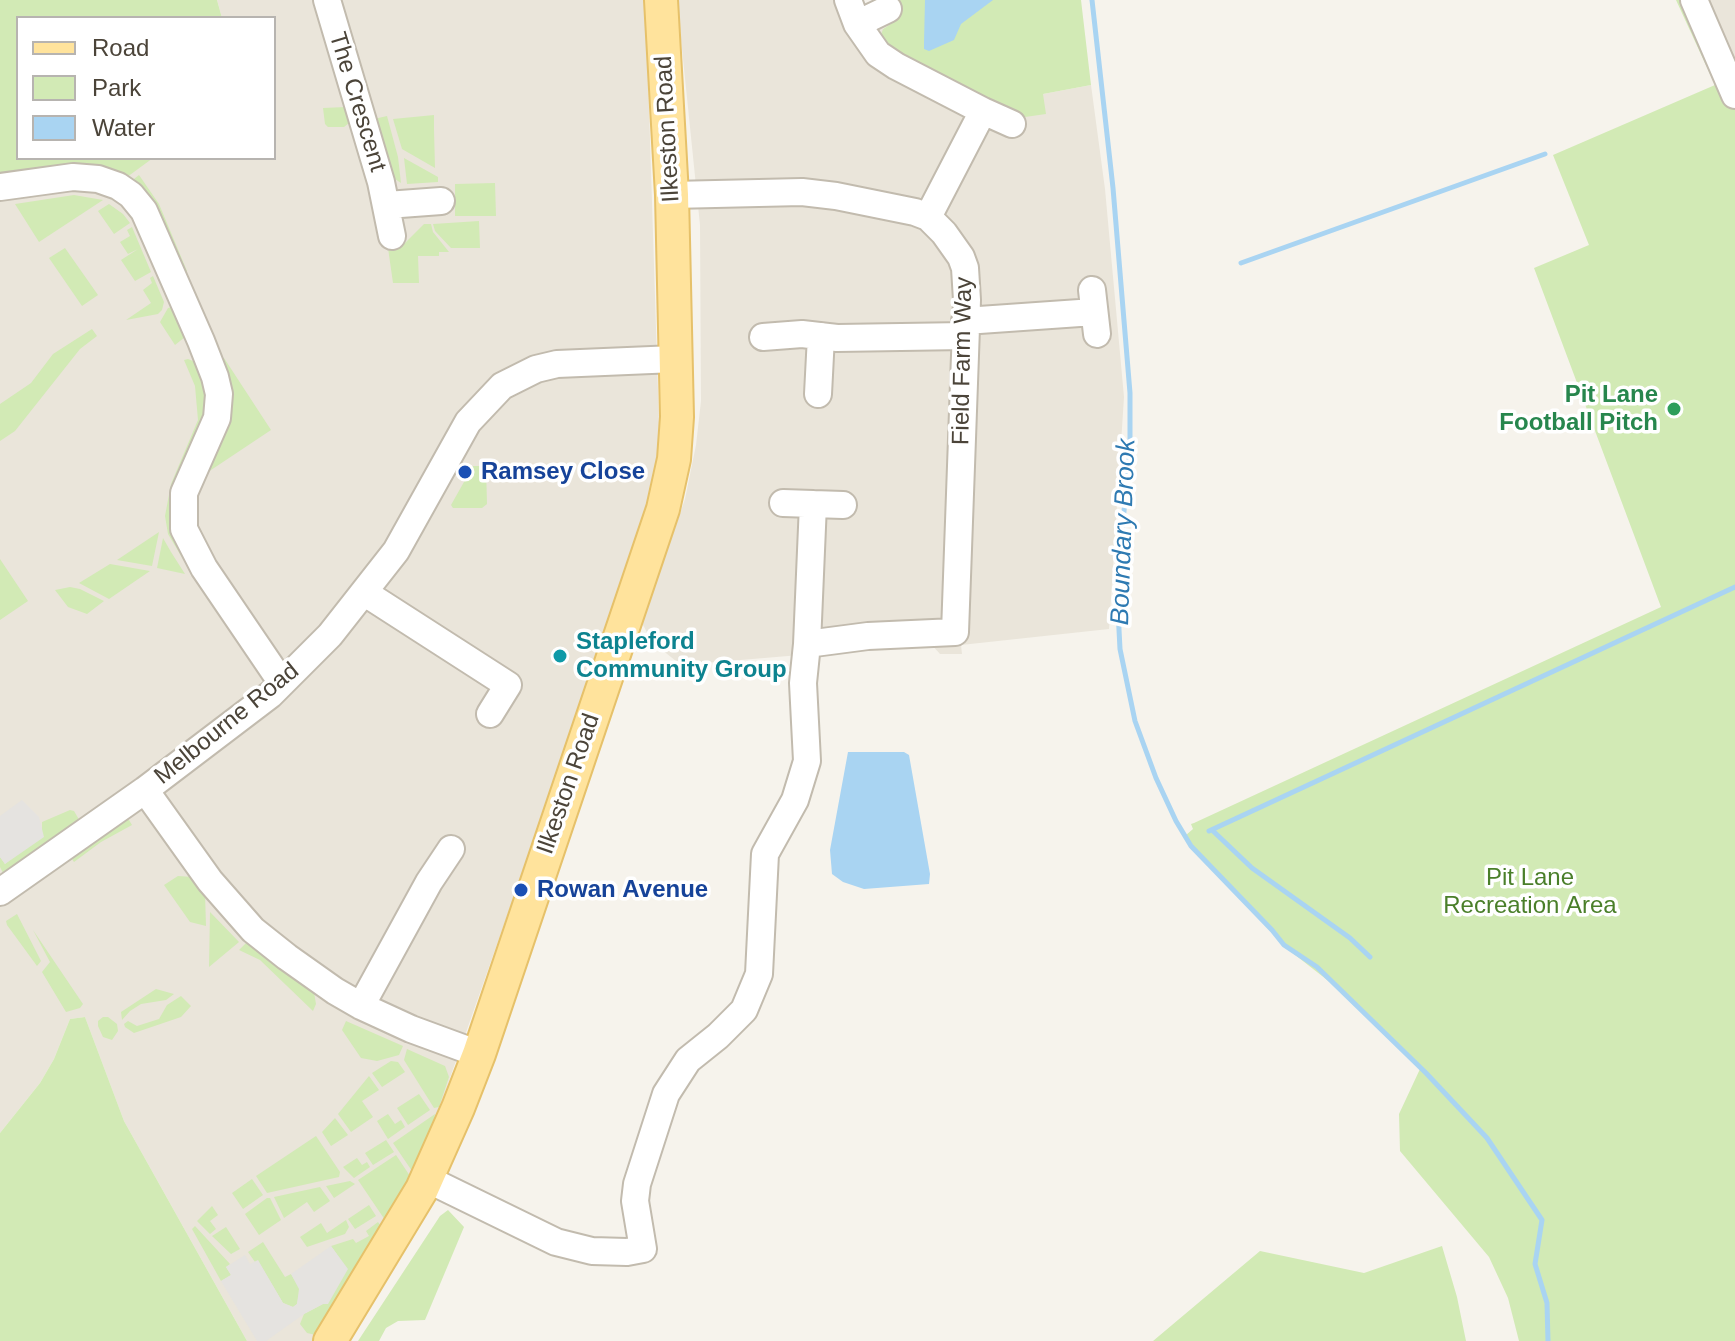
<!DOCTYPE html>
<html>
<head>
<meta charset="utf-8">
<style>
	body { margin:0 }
	#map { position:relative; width:1735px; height:1341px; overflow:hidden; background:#f6f3ec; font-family:Arial,sans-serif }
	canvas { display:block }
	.legend { position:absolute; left:16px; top:16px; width:260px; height:144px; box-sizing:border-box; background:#fff; border:2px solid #b7b4b0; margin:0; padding:10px 14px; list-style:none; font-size:24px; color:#4b4439 }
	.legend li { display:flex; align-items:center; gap:16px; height:40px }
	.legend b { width:40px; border:2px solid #b7b4b0 }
</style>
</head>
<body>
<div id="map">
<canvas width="1735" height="1341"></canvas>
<ul class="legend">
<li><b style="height:10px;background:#ffe39c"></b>Road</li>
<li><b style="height:22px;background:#d2eab5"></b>Park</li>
<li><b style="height:22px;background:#a9d4f2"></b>Water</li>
</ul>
</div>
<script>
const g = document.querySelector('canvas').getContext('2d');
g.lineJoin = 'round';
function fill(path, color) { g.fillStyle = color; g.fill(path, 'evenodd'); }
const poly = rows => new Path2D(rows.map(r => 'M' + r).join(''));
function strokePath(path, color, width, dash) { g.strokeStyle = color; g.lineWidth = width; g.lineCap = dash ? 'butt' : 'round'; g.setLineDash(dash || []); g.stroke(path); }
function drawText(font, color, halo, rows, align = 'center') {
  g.font = font + ' Arial,sans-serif'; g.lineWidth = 7; g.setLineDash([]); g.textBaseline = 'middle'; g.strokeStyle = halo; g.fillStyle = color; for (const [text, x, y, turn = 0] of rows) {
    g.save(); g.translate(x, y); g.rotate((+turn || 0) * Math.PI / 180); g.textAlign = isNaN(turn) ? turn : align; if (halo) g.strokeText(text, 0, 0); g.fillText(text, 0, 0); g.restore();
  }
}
fill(poly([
	[217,0,644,0,646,14,659,422,657,461,644,527,433,1126,410,1176,314,1341,247,1341,124,1121,85,1017,70,1019,54,1059,40,1083,0,1133,0,169,52,158,274,158,274,18,222,18],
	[677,0,862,0,864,3,892,0,902,17,883,29,1043,94,1091,85,1105,189,1124,397,1109,629,961,645,962,654,940,654,931,644,681,665,652,642,642,623,685,499,696,445,701,401,700,225],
	[1707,0,1735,0,1735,64]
]), '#eae5da');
fill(poly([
	[0,0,217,0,222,18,18,18,18,158,153,158,123,180,0,178],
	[892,0,1081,0,1091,85,1043,94,1046,114,1025,117,911,60,886,43,881,35,883,29,901,17],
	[1676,0,1688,0,1735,107,1735,1341,1519,1341,1508,1298,1489,1257,1400,1151,1399,1114,1420,1069,1331,983,1285,947,1191,845,1186,835,1193,829,1191,824,1194,823,1661,607,1534,268,1589,245,1553,155,1715,85],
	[346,107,349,123,344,127,328,127,325,124,323,108],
	[434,115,434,129,435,168,402,149,393,119],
	[387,116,398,157,401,183,389,175,374,119],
	[404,158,438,177,438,182,407,184],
	[139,175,159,204,187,271,182,273,129,183],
	[495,183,496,216,455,216,455,184],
	[74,195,103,200,39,242,15,204],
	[109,204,123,214,130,223,114,234,98,211],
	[479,221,480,248,451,248,435,231,433,224],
	[424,224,431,224,433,232,449,252,439,252,439,256,418,256,419,283,393,283,388,248,401,247],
	[132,227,151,272,135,281,121,260,138,249,128,254,120,242,130,236,127,230],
	[65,248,98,295,82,306,49,258],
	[153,276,164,302,162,310,158,314,126,320,151,303,143,290,152,283,150,278],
	[172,307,185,337,175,345,160,322,168,308],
	[92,329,97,336,80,349,15,431,0,441,0,404,31,383,53,354],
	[224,358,271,430,205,474,227,426,222,359],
	[188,359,198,363,210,394,200,437,193,568,190,571,168,534,165,516,171,484,198,420,195,386,184,360],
	[473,466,486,466,487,504,482,508,453,508,451,505],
	[159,532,152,566,117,560],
	[163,538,171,552,185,574,157,568],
	[0,559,28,601,0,620],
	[110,564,150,571,109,599,79,583],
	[70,587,80,589,104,601,87,614,68,607,55,590],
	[70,810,74,811,81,823,4,875,0,867,0,857,5,864,42,830,42,822],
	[126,815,132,825,101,842,74,862,70,856],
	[178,876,193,877,205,893,206,926,190,922,164,885],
	[210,912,239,942,209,967],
	[17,914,41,961,37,966,7,925,6,921],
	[33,930,83,1004,80,1008,66,1012,42,972,50,962],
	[249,940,314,992,316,1004,313,1011,260,960,239,950],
	[156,989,174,994,166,1000,141,1004,130,1011,122,1020,121,1012],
	[181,996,191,1006,181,1017,134,1033,125,1027,124,1024,128,1021,137,1026,159,1019,167,1005],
	[85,1017,124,1121,247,1341,0,1341,0,1133,40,1083,54,1059,70,1019],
	[103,1017,108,1017,117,1024,118,1031,112,1040,103,1037,98,1026,98,1021],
	[346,1021,403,1046,399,1055,377,1061,361,1058,342,1030],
	[407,1049,445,1066,449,1077,439,1107,434,1108,404,1060],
	[391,1061,398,1062,405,1072,382,1087,372,1073],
	[369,1076,379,1090,362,1101,373,1117,351,1132,338,1114],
	[419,1094,430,1110,408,1125,397,1108],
	[388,1114,395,1124,401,1120,405,1127,388,1139,377,1121],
	[435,1114,433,1126,412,1171,393,1143],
	[335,1118,348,1135,331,1146,322,1132],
	[316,1136,340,1172,339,1177,267,1193,256,1176],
	[386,1140,394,1152,373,1165,365,1153],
	[396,1155,410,1176,385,1220,358,1180],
	[357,1158,362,1165,367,1162,370,1167,354,1178,343,1167],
	[252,1179,263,1195,243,1209,232,1193],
	[350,1181,355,1184,334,1198,326,1186],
	[320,1187,330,1201,314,1212,307,1202,284,1218,274,1197],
	[267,1198,270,1198,281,1220,259,1235,245,1214],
	[369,1205,376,1216,355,1229,348,1219],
	[212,1206,218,1215,210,1221,216,1229,210,1234,197,1221],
	[448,1210,464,1227,425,1320,398,1321,386,1328,379,1341,358,1341,440,1216],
	[346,1220,349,1227,345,1234,307,1247,300,1237,321,1223,327,1233],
	[378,1222,381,1226,316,1335,307,1333,300,1324,304,1314,323,1304,347,1269,331,1246,353,1239,356,1243,369,1236,366,1231],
	[195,1226,230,1264,226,1267,231,1275,221,1281,192,1229],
	[226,1227,240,1249,231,1254,212,1236],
	[263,1242,285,1277,291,1274,300,1289,297,1304,293,1307,283,1303,258,1261,255,1262,248,1252],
	[1442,1246,1457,1297,1466,1341,1153,1341,1260,1251,1364,1273]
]), '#d2eab5');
fill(poly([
	[22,800,39,817,44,837,5,864,0,857,0,816],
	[331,1246,348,1269,328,1304,323,1304,304,1314,266,1341,257,1341,221,1281,231,1275,226,1267,245,1255,250,1264,258,1260,283,1303,293,1307,297,1304,299,1289,291,1274]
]), '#e5e3e0');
fill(poly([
	[925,0,993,0,961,24,954,40,929,51,924,49,924,43],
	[848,752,904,752,909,755,930,874,929,884,864,889,843,882,832,874,830,850]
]), '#a9d4f2');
strokePath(poly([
	[1092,0,1113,188,1130,393,1130,443,1117,591,1120,649,1135,721,1156,778,1176,821,1191,846,1272,930,1284,945,1317,967,1426,1073,1487,1138,1542,1220,1535,1264,1547,1303,1548,1341],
	[1241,263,1545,154],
	[1212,830,1252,868,1350,938,1370,957],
	[1209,831,1735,587]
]), '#a9d4f2', 5);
const minor = poly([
	[327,0,381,182,392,236],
	[848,0,857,24,878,54,896,66,983,111,928,217],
	[1694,0,1735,95],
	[857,24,888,9],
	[983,111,1012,124],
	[0,187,73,177,98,179,118,186,131,195,144,211,201,341,215,377,219,394,217,418,184,493,184,529,204,568,282,683],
	[672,195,802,192,836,196,915,212,928,217,944,233,961,257,965,268,967,300,955,632,868,636,807,644,813,504],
	[387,205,441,201],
	[1092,290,1097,334],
	[965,321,1094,312],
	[763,337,802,334,837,338,965,336],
	[818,394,821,336],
	[783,503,843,505],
	[365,593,508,685,490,714],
	[145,790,210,881,253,930,287,957,335,991,361,1006,411,1029,479,1054],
	[0,892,145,790,270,695,330,635,396,551,468,422,502,386,536,369,557,364,675,359],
	[361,1006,429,882,451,849],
	[427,1179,556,1242,592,1251,627,1252,643,1249,635,1201,637,1184,666,1094,688,1060,718,1036,744,1010,759,974,765,854,795,800,807,761,803,683,807,644]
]);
const major = poly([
	[330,1341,422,1189,458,1108,479,1054,663,509,674,459,677,417,672,195,661,0]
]);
strokePath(minor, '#c2bbae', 30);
strokePath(major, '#e6c16a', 36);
strokePath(minor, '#fff', 26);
strokePath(major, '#ffe39c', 32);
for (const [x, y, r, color] of [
	[1674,409,8,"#2e9e5b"],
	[465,472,8,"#1a4fb4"],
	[560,656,8,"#0f9aa8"],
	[521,890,8,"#1a4fb4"]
]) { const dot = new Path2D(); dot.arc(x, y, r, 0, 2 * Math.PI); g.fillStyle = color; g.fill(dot); strokePath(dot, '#fff', 3); }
drawText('24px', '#4b4439', '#fff', [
	["The Crescent",357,102,73],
	["Ilkeston Road",668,129,-93],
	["Field Farm Way",963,361,-89],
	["Melbourne Road",227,724,-39],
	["Ilkeston Road",569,784,-71]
]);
drawText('bold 24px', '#27864d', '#fff', [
	["Pit Lane",1658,395],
	["Football Pitch",1658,423]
], 'right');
drawText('bold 24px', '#164399', '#fff', [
	["Ramsey Close",481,472],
	["Rowan Avenue",537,890]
], 'left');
drawText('bold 24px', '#0d838f', '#fff', [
	["Stapleford",576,642],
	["Community Group",576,670]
], 'left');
drawText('24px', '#4a7f2a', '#fff', [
	["Pit Lane",1530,878],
	["Recreation Area",1530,906]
]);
drawText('italic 26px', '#2e7ab2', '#fff', [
	["Boundary Brook",1124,532,-88]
]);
</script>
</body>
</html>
